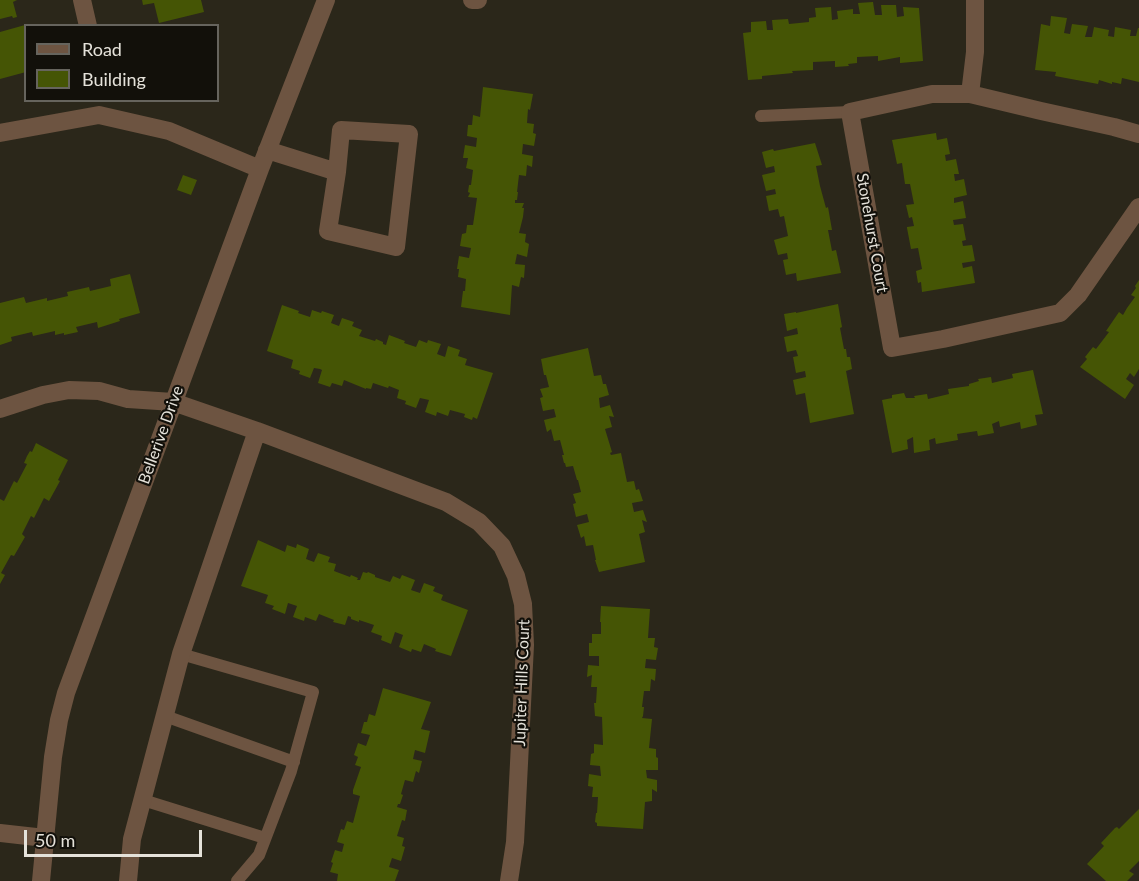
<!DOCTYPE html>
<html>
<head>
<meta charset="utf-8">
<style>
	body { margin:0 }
	#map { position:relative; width:1139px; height:881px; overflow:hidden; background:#2b271a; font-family:Lato,sans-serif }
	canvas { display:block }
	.legend { position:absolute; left:24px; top:24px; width:195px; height:78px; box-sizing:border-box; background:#12100a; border:2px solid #66645d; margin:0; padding:8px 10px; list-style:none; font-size:18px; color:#e5e2da }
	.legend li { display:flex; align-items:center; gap:12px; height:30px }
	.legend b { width:30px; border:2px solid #66645d }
	.scale { position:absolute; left:24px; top:830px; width:178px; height:27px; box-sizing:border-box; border:3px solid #e5e2da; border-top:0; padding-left:8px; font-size:18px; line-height:21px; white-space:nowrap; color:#e5e2da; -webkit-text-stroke:4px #12100a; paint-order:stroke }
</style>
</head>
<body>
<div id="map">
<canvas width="1139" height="881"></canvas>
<ul class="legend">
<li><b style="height:8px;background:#6d5441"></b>Road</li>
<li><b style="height:16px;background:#455505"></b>Building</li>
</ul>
<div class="scale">50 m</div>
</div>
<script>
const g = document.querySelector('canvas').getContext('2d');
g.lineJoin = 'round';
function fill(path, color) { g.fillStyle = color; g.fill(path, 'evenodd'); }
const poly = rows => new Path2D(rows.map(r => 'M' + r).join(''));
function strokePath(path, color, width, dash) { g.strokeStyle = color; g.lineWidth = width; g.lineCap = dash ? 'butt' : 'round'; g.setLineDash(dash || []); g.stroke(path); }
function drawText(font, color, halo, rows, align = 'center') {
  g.font = font + ' Lato,sans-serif'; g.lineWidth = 4.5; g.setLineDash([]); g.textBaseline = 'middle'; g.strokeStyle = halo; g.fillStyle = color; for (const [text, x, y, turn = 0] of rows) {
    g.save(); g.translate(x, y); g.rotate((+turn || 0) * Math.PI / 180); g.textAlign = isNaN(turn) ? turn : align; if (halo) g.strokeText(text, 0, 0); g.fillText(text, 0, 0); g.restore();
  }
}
fill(poly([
	[0,0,17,0,13,2,17,17,13,18,12,16,0,19],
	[142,0,201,0,204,12,159,23,154,3,143,5],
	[873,2,875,15,882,15,881,5,896,5,897,17,904,16,903,7,919,8,923,61,900,63,900,57,878,61,878,56,857,57,857,63,848,64,849,66,835,67,835,61,813,62,813,70,792,71,793,73,762,76,762,79,748,80,743,33,751,32,751,22,766,21,767,30,773,30,772,20,788,19,789,24,809,22,809,18,816,17,815,8,831,7,832,20,838,19,837,11,853,9,853,14,860,14,858,3],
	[1051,16,1067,18,1064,33,1070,34,1072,24,1088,26,1085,37,1092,37,1094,27,1109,30,1108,36,1114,37,1115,27,1131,30,1130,36,1136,36,1138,28,1139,28,1139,82,1122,78,1121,84,1112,82,1112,84,1099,80,1098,84,1055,76,1056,72,1035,70,1041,24,1050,26],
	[25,25,26,58,24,59,26,72,0,79,0,32],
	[483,87,533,94,530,110,528,109,527,123,534,124,533,133,536,134,534,146,523,144,522,154,533,156,532,167,527,165,526,176,519,175,517,192,518,192,517,200,515,200,515,203,524,203,522,208,524,208,523,217,519,233,526,234,525,242,529,244,527,257,517,254,515,264,525,265,524,278,521,277,519,287,512,285,510,315,461,307,463,291,465,291,466,279,458,277,459,269,457,269,459,256,469,258,471,248,460,246,462,234,466,233,467,225,473,225,477,198,468,197,470,193,468,192,469,185,471,185,473,170,466,168,468,158,463,158,465,145,476,147,477,138,467,136,468,125,472,125,473,115,480,117],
	[936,133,937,140,947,138,950,154,945,155,946,161,956,159,959,174,954,174,955,181,964,179,967,195,954,198,954,203,963,201,966,218,953,220,954,225,963,224,966,240,962,241,963,246,972,245,975,261,962,263,963,268,972,266,975,283,922,292,921,282,918,283,916,271,922,269,918,248,911,249,907,228,907,227,914,226,912,217,909,218,906,205,914,204,910,184,905,184,902,163,897,164,892,140],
	[815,143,822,165,816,166,820,186,826,208,828,207,832,230,828,230,832,251,836,250,841,273,797,281,796,273,786,275,783,260,788,259,787,253,778,255,774,240,788,236,784,216,780,217,778,209,769,211,766,196,776,194,775,189,766,191,762,175,775,172,774,166,766,168,762,152,773,149,774,151],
	[183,175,197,180,191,195,177,190],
	[130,274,140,313,119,319,120,321,98,328,97,322,76,327,78,332,64,335,64,333,55,335,55,331,33,336,32,332,11,337,12,341,0,345,0,303,24,297,26,303,47,298,47,301,68,296,67,292,89,287,90,291,111,286,110,279],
	[1139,280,1139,369,1134,377,1130,373,1126,379,1134,385,1125,399,1080,367,1087,359,1085,357,1093,347,1096,349,1109,332,1106,331,1119,312,1123,315,1127,308,1135,297,1131,295,1136,288,1135,286],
	[838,304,842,327,840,328,844,349,846,349,847,357,850,357,852,369,846,371,854,414,810,423,805,393,796,395,793,380,806,377,805,371,796,373,793,357,798,356,796,350,787,352,784,337,798,334,797,328,787,331,784,314,796,312,796,313],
	[282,305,299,311,298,313,310,317,312,310,321,313,322,311,334,315,331,323,339,326,342,318,354,322,352,326,362,330,359,336,375,341,376,339,383,342,383,344,386,345,389,335,405,341,404,343,416,347,419,340,427,343,428,340,441,344,437,354,445,357,448,346,460,350,458,356,467,359,465,365,493,373,477,419,473,417,472,420,464,417,465,414,450,410,448,416,437,412,436,416,425,412,429,400,420,398,416,408,405,404,406,401,397,398,399,390,389,386,388,388,373,383,371,389,366,388,366,389,344,380,342,386,332,383,330,387,318,383,322,370,320,369,314,368,310,378,299,374,300,371,291,368,293,360,267,351],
	[588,348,594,376,601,375,603,384,606,384,609,395,599,398,600,408,610,405,614,417,609,416,612,427,605,429,612,452,610,453,611,455,621,453,627,482,634,481,636,490,639,489,643,501,632,503,634,512,643,510,647,522,642,520,645,532,639,534,645,562,599,572,595,560,596,560,593,545,586,546,584,536,581,538,577,525,589,522,587,514,576,517,573,504,576,503,573,494,581,492,578,480,577,480,573,466,566,467,565,463,564,463,562,455,564,455,560,440,554,441,551,429,547,432,544,420,556,417,554,409,543,411,540,398,543,397,540,389,549,387,546,375,544,375,541,359],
	[1033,370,1043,414,1035,415,1037,425,1021,429,1020,422,1000,427,999,421,992,424,994,433,978,436,977,431,957,434,958,440,936,444,935,438,929,440,930,450,914,453,913,437,907,440,908,449,892,453,882,400,892,398,892,395,904,393,906,398,915,398,914,396,927,394,928,399,949,394,948,389,969,386,969,384,979,381,978,379,991,377,992,383,1013,378,1012,374],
	[36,443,68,460,58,480,60,481,49,501,44,498,34,518,31,516,22,534,25,537,14,556,11,555,1,573,5,575,0,584,0,499,4,501,14,481,17,483,27,464,24,463,27,456,30,451,32,452],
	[258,540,285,552,287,545,296,548,297,544,309,549,306,559,314,562,318,553,330,557,328,562,336,564,334,571,350,577,351,575,358,578,357,580,360,580,363,572,367,573,368,572,375,575,375,577,390,582,393,576,400,579,402,575,415,580,411,590,420,593,424,583,435,587,433,591,443,595,441,600,468,610,451,656,435,651,436,649,424,644,421,652,412,649,411,652,399,647,403,635,395,632,391,644,381,640,382,636,371,632,374,625,359,620,359,622,351,619,351,617,348,616,345,625,333,622,334,620,319,614,316,621,305,617,304,621,293,617,297,606,288,603,285,614,272,609,274,606,265,603,268,595,241,586],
	[601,606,650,609,648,638,655,638,654,647,658,648,656,660,646,659,645,668,656,669,655,681,651,679,650,691,644,691,642,707,644,707,643,716,642,718,652,719,649,748,656,749,656,757,658,758,658,770,646,770,647,778,657,780,657,792,652,789,652,801,645,802,643,829,597,826,597,823,595,822,596,813,597,813,598,797,592,797,593,787,588,786,589,774,601,776,600,766,590,765,591,754,594,753,594,744,603,745,602,717,595,716,594,703,596,703,597,687,591,687,592,675,587,677,588,665,599,666,599,656,589,656,589,643,592,643,592,634,601,634,601,622,600,622],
	[383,688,431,702,421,729,430,731,425,753,415,750,413,759,422,761,419,773,416,771,413,782,405,780,401,794,403,795,400,804,398,804,397,807,407,810,405,821,402,820,397,836,404,838,402,846,405,847,401,861,392,858,389,867,399,870,395,881,337,881,338,874,330,872,333,863,331,862,335,850,342,852,344,844,337,842,341,829,344,830,347,821,353,823,360,796,353,794,353,790,361,767,355,765,358,757,354,755,358,743,366,746,370,735,361,733,364,722,367,722,369,714,375,716],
	[1139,809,1139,861,1129,871,1134,874,1127,881,1106,881,1087,864,1104,846,1101,843,1115,828,1117,827,1119,829]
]), '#455505');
strokePath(poly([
	[761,116,850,112],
	[181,654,313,692,291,771,259,855,237,881],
	[165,716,294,762],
	[143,800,265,838]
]), '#6d5441', 12);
strokePath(poly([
	[82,0,88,26],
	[472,0,478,0],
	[970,94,975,52,975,0],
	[0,133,99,115,169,131,260,169],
	[1139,134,1114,127,1041,111,970,94,932,94,850,112,892,348,943,339,1060,313,1078,295,1139,207],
	[267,150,337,172,328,231,396,247,409,134,341,130,337,172],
	[0,409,43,395,69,390,99,391,128,399,173,402,257,431,446,502,479,522,502,546,516,576,523,604,525,645,515,842,509,881],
	[0,833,45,838],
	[41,881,53,757,59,720,66,693,260,169,326,0],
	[128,881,132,839,181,654,257,431]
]), '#6d5441', 18);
drawText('16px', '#e5e2da', '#12100a', [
	["Stonehurst Court",872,233,80],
	["Bellerive Drive",161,435,-70],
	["Jupiter Hills Court",522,683,-88]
]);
</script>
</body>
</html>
